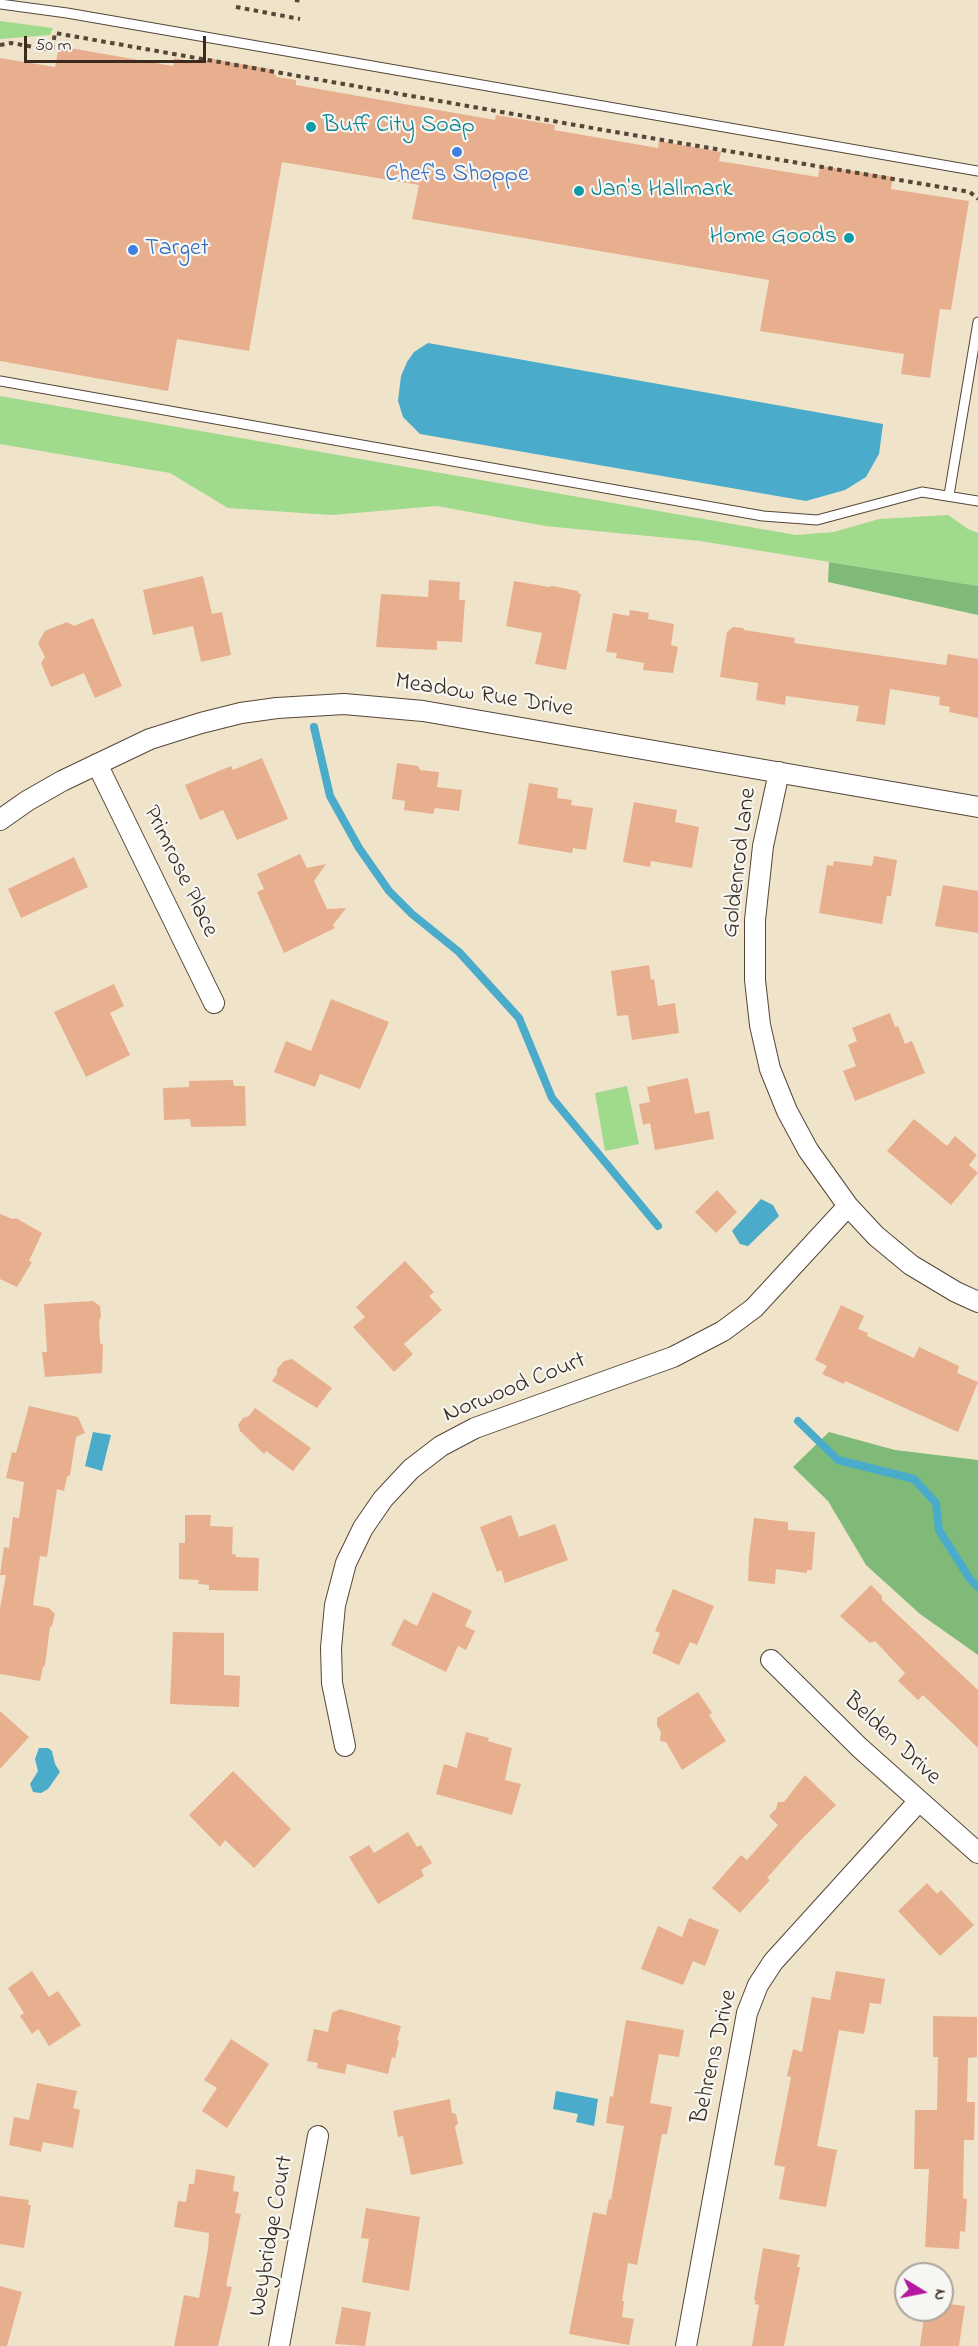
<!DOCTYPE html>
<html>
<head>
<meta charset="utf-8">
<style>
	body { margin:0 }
	#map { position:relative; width:978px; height:2346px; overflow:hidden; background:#efe4ca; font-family:"Indie Flower",sans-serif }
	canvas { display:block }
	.north { position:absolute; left:894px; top:2262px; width:60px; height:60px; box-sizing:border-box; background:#f6f6f2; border:2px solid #aba49d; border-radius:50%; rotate:100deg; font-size:16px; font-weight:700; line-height:24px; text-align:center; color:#3b2a1e }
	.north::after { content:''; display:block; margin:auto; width:21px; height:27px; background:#b5179e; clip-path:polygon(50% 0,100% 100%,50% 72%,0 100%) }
	.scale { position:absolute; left:24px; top:36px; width:182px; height:27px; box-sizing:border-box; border:3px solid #3b2a1e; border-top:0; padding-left:8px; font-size:18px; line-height:21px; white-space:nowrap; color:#3b2a1e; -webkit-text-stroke:4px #f6f6f2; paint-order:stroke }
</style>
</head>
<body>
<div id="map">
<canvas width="978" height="2346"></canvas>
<div class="north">N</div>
<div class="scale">50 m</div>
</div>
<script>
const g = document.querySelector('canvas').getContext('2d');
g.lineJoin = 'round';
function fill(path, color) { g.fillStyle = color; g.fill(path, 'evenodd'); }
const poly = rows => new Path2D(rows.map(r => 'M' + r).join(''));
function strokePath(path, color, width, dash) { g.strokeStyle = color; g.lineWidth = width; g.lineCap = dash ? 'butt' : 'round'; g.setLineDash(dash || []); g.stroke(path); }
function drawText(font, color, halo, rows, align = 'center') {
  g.font = font + ' "Indie Flower",sans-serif'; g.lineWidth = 4.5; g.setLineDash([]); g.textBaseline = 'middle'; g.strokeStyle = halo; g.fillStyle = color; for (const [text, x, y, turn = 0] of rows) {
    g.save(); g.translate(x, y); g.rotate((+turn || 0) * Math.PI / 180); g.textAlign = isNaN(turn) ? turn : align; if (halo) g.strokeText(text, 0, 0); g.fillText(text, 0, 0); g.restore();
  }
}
fill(poly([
	[0,21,53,28,50,35,0,39],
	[0,396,796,535,834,532,879,519,948,515,968,529,978,533,978,586,700,541,545,526,437,506,332,515,228,508,170,473,0,444],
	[627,1086,639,1144,605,1151,595,1093]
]), '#a0da8c');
fill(poly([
	[829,562,978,586,978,615,828,582],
	[829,1432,895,1450,978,1460,978,1655,920,1614,866,1565,828,1501,793,1467]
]), '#80ba78');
fill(poly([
	[428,343,883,424,879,454,866,477,845,490,806,501,420,434,403,417,398,401,401,376,407,362,414,352],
	[761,1199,773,1205,779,1216,748,1246,740,1244,732,1231],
	[93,1432,111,1435,102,1471,85,1466],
	[39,1748,48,1748,52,1751,55,1764,60,1772,48,1789,41,1793,33,1792,30,1784,38,1771,35,1759],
	[556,2091,598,2099,594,2126,576,2122,578,2114,553,2109]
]), '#4babca');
strokePath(poly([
	[314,727,330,796,359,848,389,891,412,914,459,952,519,1018,552,1098,658,1226],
	[798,1421,838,1460,914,1479,936,1503,939,1530,970,1579,978,1587]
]), '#4babca', 8);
fill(poly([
	[59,46,173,66,174,58,201,63,212,59,270,69,277,77,296,80,296,85,495,120,496,115,555,125,554,130,658,148,659,141,721,152,719,161,818,177,820,166,893,177,891,189,969,201,951,310,940,309,930,378,901,374,904,354,760,331,769,280,412,219,419,185,282,162,249,351,177,339,168,391,0,361,0,58,55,67],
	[203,576,212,614,222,612,231,655,201,662,193,626,153,635,143,590],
	[429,580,460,582,459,600,465,600,462,642,437,641,437,650,376,647,381,594,428,597],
	[514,581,549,587,552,586,578,591,578,593,581,594,566,670,535,664,542,633,506,626],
	[630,610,649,613,648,619,674,624,671,645,678,647,673,673,643,670,644,663,616,658,617,653,606,652,613,613,629,616],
	[93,618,122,686,95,698,84,673,51,687,41,663,45,657,38,643,45,631,67,622,74,626],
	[733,627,743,628,744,630,795,638,794,643,946,665,948,654,978,659,978,718,949,712,950,707,939,705,940,697,890,689,885,725,856,721,859,706,786,696,785,705,756,700,758,683,720,677,727,632],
	[262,758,288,819,237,840,223,810,200,820,185,785,231,766,233,770],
	[397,763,418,766,420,770,439,772,437,787,462,790,459,811,435,808,433,814,404,810,405,801,392,799],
	[529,783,558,788,557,798,572,800,571,805,593,808,586,850,573,848,572,853,518,844],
	[634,802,677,810,675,822,699,827,692,868,651,861,650,867,623,862],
	[300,854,307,868,326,864,314,881,327,909,346,908,333,925,335,928,284,953,257,892,264,889,257,874],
	[874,856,897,860,891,896,887,896,882,924,819,913,827,865,833,866,834,861,872,866],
	[74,857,88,887,21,918,8,889],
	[943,885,978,891,978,933,935,926],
	[649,965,651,980,654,979,658,1006,675,1003,679,1033,632,1040,628,1015,617,1016,611,971],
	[114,984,124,1006,110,1013,130,1055,86,1077,54,1012],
	[331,999,389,1022,360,1089,320,1074,315,1087,274,1072,286,1041,311,1051],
	[890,1013,895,1027,898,1026,905,1044,912,1041,925,1073,855,1101,843,1071,856,1066,848,1045,857,1041,852,1028],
	[688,1078,695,1114,709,1111,714,1139,655,1150,650,1123,643,1125,639,1104,650,1102,647,1087],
	[233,1080,234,1086,245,1086,246,1126,191,1127,190,1119,164,1120,163,1088,189,1087,189,1081],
	[914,1119,947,1146,955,1136,977,1155,969,1165,978,1173,951,1205,887,1151],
	[717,1190,737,1212,716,1233,695,1212],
	[0,1214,13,1219,16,1218,42,1233,29,1261,32,1262,17,1287,0,1279],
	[405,1261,434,1292,429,1296,442,1310,404,1344,413,1354,394,1372,353,1327,365,1317,356,1307],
	[93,1301,100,1306,101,1317,99,1320,100,1343,103,1345,102,1373,45,1377,42,1352,47,1352,44,1304],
	[841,1305,864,1316,858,1329,868,1333,867,1336,914,1358,919,1347,959,1366,957,1373,978,1382,958,1432,845,1381,844,1384,822,1374,827,1366,815,1360],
	[292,1359,332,1388,317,1408,272,1381,277,1374,277,1369,284,1361],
	[29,1406,78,1417,85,1433,76,1437,70,1475,67,1477,64,1491,57,1489,47,1557,40,1556,33,1605,49,1608,55,1614,52,1626,50,1627,45,1665,43,1667,40,1681,0,1674,0,1609,6,1575,0,1575,4,1547,9,1548,13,1517,19,1518,24,1482,6,1478,12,1452,16,1453],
	[255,1408,311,1448,293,1471,266,1451,264,1454,240,1431,238,1425,243,1418,249,1416],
	[185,1515,211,1515,210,1526,233,1527,232,1554,235,1554,236,1557,259,1558,258,1591,209,1590,209,1585,198,1584,199,1580,179,1579,179,1543,185,1543],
	[511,1515,519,1537,555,1524,568,1560,505,1583,501,1570,497,1572,480,1527],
	[754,1518,788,1522,788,1530,815,1532,812,1570,807,1570,807,1573,776,1569,775,1584,748,1581,749,1556],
	[871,1585,882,1596,882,1600,978,1690,978,1748,923,1695,918,1700,898,1681,905,1673,875,1641,870,1643,840,1616],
	[673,1589,714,1606,697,1645,690,1642,679,1665,652,1653,660,1633,655,1631],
	[433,1592,472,1611,465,1626,475,1631,466,1650,458,1646,446,1672,391,1645,404,1619,417,1626],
	[173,1632,224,1633,224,1675,240,1676,239,1707,170,1704],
	[698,1692,712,1713,709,1715,726,1741,682,1770,666,1742,660,1741,661,1732,657,1726,657,1718],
	[0,1711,29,1737,0,1769],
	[466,1732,489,1738,488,1741,512,1748,505,1780,521,1784,512,1815,436,1794,444,1764,457,1768],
	[233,1771,291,1829,254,1868,225,1840,220,1847,189,1815],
	[805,1775,836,1805,798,1843,767,1878,770,1880,740,1913,712,1888,741,1855,747,1860,778,1825,769,1816,776,1809,778,1802,784,1802],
	[408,1832,417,1847,421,1845,432,1863,421,1870,424,1876,378,1904,349,1857,369,1845,374,1853],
	[927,1883,937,1894,941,1890,974,1925,940,1956,898,1911],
	[689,1918,719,1930,705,1966,693,1961,683,1985,641,1969,658,1926,682,1937],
	[32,1971,49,1997,58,1991,81,2025,49,2046,38,2029,32,2034,20,2016,24,2013,8,1988],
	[836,1971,885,1979,881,2004,870,2003,864,2034,839,2030,817,2146,837,2150,826,2207,779,2199,785,2167,774,2165,791,2077,787,2076,793,2049,802,2052,812,1997,830,2000],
	[340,2009,401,2026,397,2040,399,2041,395,2058,392,2057,388,2074,347,2064,345,2074,317,2068,318,2063,307,2061,314,2029,328,2032,332,2013],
	[933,2016,977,2017,977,2057,968,2058,967,2102,975,2102,974,2140,964,2140,963,2198,967,2199,965,2232,960,2231,959,2249,925,2247,929,2169,914,2169,915,2110,937,2110,938,2057,933,2057],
	[626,2020,684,2030,679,2057,659,2054,650,2103,672,2107,667,2134,662,2134,637,2265,628,2263,622,2301,624,2301,622,2317,634,2319,629,2345,569,2334,593,2212,606,2215,609,2199,611,2200,624,2126,606,2123,610,2096,613,2097],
	[231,2039,269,2064,227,2128,202,2111,217,2088,204,2080],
	[37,2083,77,2091,73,2108,80,2110,73,2148,43,2142,41,2152,9,2145,14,2117,29,2120],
	[450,2099,452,2113,456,2114,458,2123,455,2127,463,2164,411,2175,403,2136,398,2137,393,2111],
	[196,2169,235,2176,233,2191,239,2192,235,2213,241,2214,226,2286,232,2287,218,2346,174,2346,184,2295,199,2298,208,2249,209,2233,174,2227,178,2201,186,2202,189,2184,194,2184],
	[0,2196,29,2200,28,2205,31,2205,24,2248,0,2244],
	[366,2208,420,2217,409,2291,362,2282,369,2239,361,2238],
	[763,2248,800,2255,797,2267,800,2267,784,2346,752,2346,759,2305,755,2304,756,2301,754,2300],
	[0,2286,22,2292,7,2346,0,2346],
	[942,2303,965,2306,959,2346,920,2346,925,2310,942,2310],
	[342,2307,371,2312,365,2346,335,2344]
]), '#e8af8f');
const lane = poly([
	[0,4,67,13,978,171],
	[0,381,763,516,817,520,922,492,978,501],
	[949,495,978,322]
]);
const street = poly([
	[97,764,214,1003],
	[779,772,763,846,755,920,755,980,760,1025,770,1069,787,1111,808,1150,848,1206,876,1236,911,1265,956,1292,978,1302],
	[0,820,27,801,62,781,150,739,201,723,241,713,277,708,344,704,423,711,978,807],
	[771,1660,860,1748,978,1853],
	[345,1746,332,1683,331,1648,335,1605,346,1563,363,1528,383,1499,411,1469,441,1446,475,1428,673,1357,723,1331,754,1308,848,1206],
	[279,2346,318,2136],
	[686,2346,747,2013,758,1985,773,1962,919,1801]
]);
strokePath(lane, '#564638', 11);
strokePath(street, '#564638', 22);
strokePath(poly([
	[295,0,302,1],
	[236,7,300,19],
	[0,45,11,43,52,50,55,33,615,132,953,189,970,192,978,199]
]), '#564638', 4, [4.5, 4.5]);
strokePath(lane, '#fff', 9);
strokePath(street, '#fff', 20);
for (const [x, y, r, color] of [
	[311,127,6,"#0f9aa8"],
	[457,152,6,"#3f7fe0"],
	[579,191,6,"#0f9aa8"],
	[849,238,6,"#0f9aa8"],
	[133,250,6,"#3f7fe0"]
]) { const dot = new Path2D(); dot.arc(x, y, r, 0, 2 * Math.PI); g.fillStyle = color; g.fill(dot); strokePath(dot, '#f6f6f2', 2); }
drawText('24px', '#0d838f', '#f6f6f2', [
	["Buff City Soap",323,127],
	["Jan's Hallmark",591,191],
	["Home Goods",837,238,"right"]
], 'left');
drawText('24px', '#366cbe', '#f6f6f2', [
	["Chef's Shoppe",457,176],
	["Target",145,250,"left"]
]);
drawText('24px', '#3b2a1e', '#f6f6f2', [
	["Meadow Rue Drive",484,697,9],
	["Goldenrod Lane",741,863,-83],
	["Primrose Place",179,872,64],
	["Norwood Court",515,1389,-22],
	["Belden Drive",891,1740,43],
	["Behrens Drive",716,2057,-77],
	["Weybridge Court",273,2236,-80]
]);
</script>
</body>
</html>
